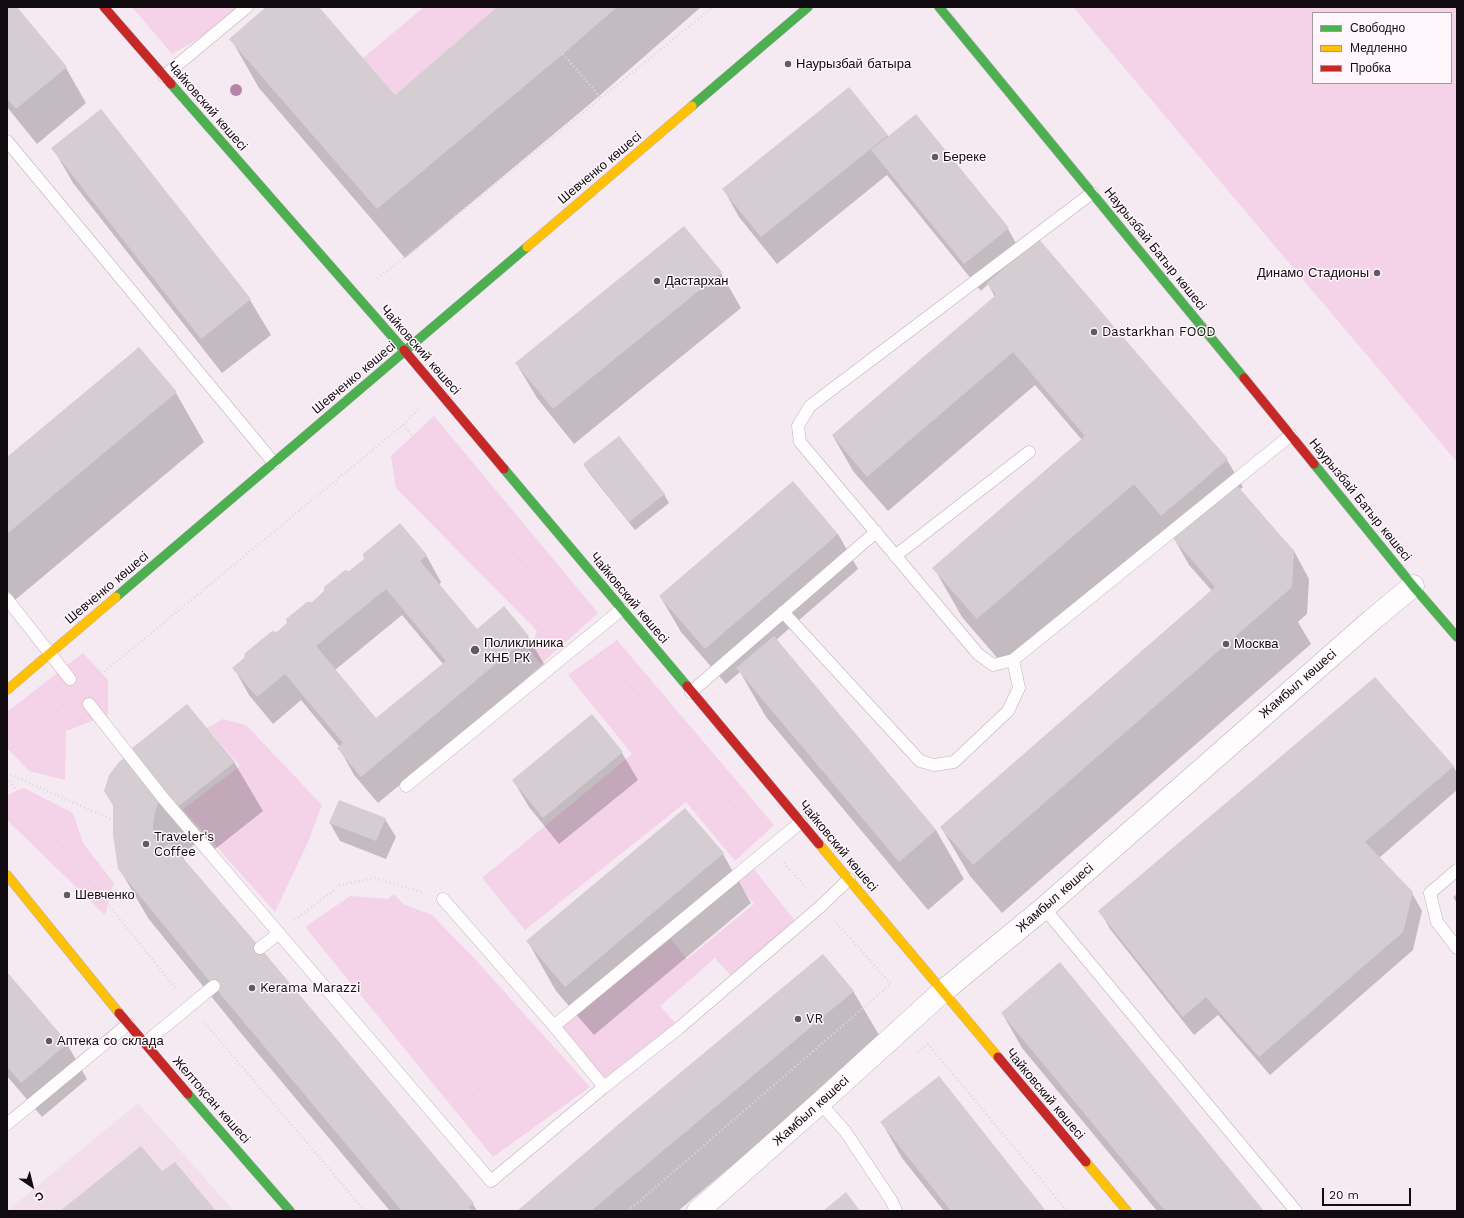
<!DOCTYPE html>
<html>
<head>
<meta charset="utf-8">
<style>
	body { margin:0 }
	#map { position:relative; width:1464px; height:1218px; overflow:hidden; background:#f5eaf1; font-family:"Work Sans",sans-serif }
	canvas { display:block }
	.frame { position:absolute; inset:0; border:8px solid #120c10; pointer-events:none }
	.legend { position:absolute; left:1312px; top:12px; width:140px; height:72px; box-sizing:border-box; background:#fff7fc; border:1px solid #a0999e; margin:0; padding:5px 7px; list-style:none; font-size:12px; color:#120c10 }
	.legend li { display:flex; align-items:center; gap:8px; height:20px }
	.legend b { width:20px; border:1px solid #a0999e }
	.north { position:absolute; left:12px; top:1166px; width:40px; height:40px; -webkit-text-stroke:3px #fff7fc; paint-order:stroke; rotate:145deg; font-size:11px; font-weight:700; line-height:16px; text-align:center; color:#120c10 }
	.north::after { content:''; display:block; margin:auto; width:14px; height:18px; background:#120c10; clip-path:polygon(50% 0,100% 100%,50% 72%,0 100%) }
	.scale { position:absolute; left:1322px; top:1188px; width:89px; height:18px; box-sizing:border-box; border:2px solid #120c10; border-top:0; padding-left:5px; font-size:12px; line-height:14px; white-space:nowrap; color:#120c10; -webkit-text-stroke:3px #fff7fc; paint-order:stroke }
</style>
</head>
<body>
<div id="map">
<canvas width="1464" height="1218"></canvas>
<div class="frame"></div>
<ul class="legend">
<li><b style="height:5px;background:#4caf50"></b>Свободно</li>
<li><b style="height:5px;background:#ffc107"></b>Медленно</li>
<li><b style="height:5px;background:#c62828"></b>Пробка</li>
</ul>
<div class="north">С</div>
<div class="scale">20 m</div>
</div>
<script>
const g = document.querySelector('canvas').getContext('2d');
g.lineJoin = 'round';
function fill(path, color) { g.fillStyle = color; g.fill(path, 'evenodd'); }
const poly = rows => new Path2D(rows.map(r => 'M' + r).join(''));
function strokePath(path, color, width, dash) { g.strokeStyle = color; g.lineWidth = width; g.lineCap = dash ? 'butt' : 'round'; g.setLineDash(dash || []); g.stroke(path); }
function drawText(font, color, halo, rows, align = 'center') {
  g.font = font + ' "Work Sans",sans-serif'; g.lineWidth = 3; g.setLineDash([]); g.textBaseline = 'middle'; g.strokeStyle = halo; g.fillStyle = color; for (const [text, x, y, turn = 0] of rows) {
    g.save(); g.translate(x, y); g.rotate((+turn || 0) * Math.PI / 180); g.textAlign = isNaN(turn) ? turn : align; if (halo) g.strokeText(text, 0, 0); g.fillText(text, 0, 0); g.restore();
  }
}
fill(poly([
	[138,1103,234,1211,7,1211]
]), '#f3dfec');
fill(poly([
	[132,7,238,7,234,18,172,54],
	[424,7,497,7,395,95,363,58],
	[1073,7,1457,7,1457,462],
	[1313,13,1451,13,1451,83,1313,83],
	[434,416,598,613,541,664,529,650,537,631,396,488,391,456],
	[617,640,774,825,735,861,686,802,525,930,482,878,632,754,568,675],
	[83,653,108,680,108,715,66,731,65,780,29,771,7,748,7,712],
	[223,719,246,725,322,805,308,842,275,912,183,809,240,766,207,728],
	[24,788,73,813,83,843,114,883,105,915,7,820,7,795],
	[753,868,796,922,731,976,715,958,660,1006,676,1024,604,1080,561,1026,671,939,687,959,754,904,736,881],
	[394,894,403,904,432,915,472,956,590,1087,493,1157,305,927,350,896,388,899]
]), '#f4d2e8');
fill(poly([
	[7,7,16,7,66,68,86,103,37,144,7,107],
	[267,7,317,7,395,96,498,7,701,7,591,103,405,258,259,88,231,39],
	[101,110,250,300,271,335,222,373,73,183,53,148],
	[887,135,1008,229,1022,254,1227,460,1243,487,1239,490,1294,551,1309,579,1307,614,1298,622,1311,644,1002,913,970,876,941,827,1212,591,1189,565,1175,540,1166,530,1005,667,962,617,934,568,1082,440,1035,385,888,511,853,471,833,436,995,297,988,284,981,291,887,175,777,264,739,217,724,190],
	[721,273,741,308,574,444,537,398,516,363],
	[176,393,204,442,15,600,7,590,7,458],
	[584,465,664,494,669,503,635,530,590,474],
	[838,534,858,569,776,640,936,830,964,879,928,910,766,717,740,672,726,684,681,632,660,596],
	[426,555,441,582,439,585,477,630,504,608,528,637,544,664,378,803,354,775,339,748,340,747,301,700,273,724,249,695,234,668,349,572],
	[402,615,443,664,376,720,335,670],
	[592,716,622,753,638,780,559,844,529,807,513,780],
	[234,762,263,811,205,857,195,844,187,851,183,860,473,1204,477,1211,390,1211,240,1032,148,918,119,868,114,807,105,791],
	[1453,766,1457,773,1457,790,1379,858,1412,893,1422,911,1413,950,1270,1075,1218,1015,1194,1035,1110,929,1100,911],
	[385,819,396,837,386,859,340,841,330,823],
	[723,854,751,903,594,1035,556,991,528,942],
	[1457,894,1457,903,1453,897],
	[7,974,67,1044,87,1079,42,1117,7,1076],
	[853,991,882,1040,678,1211,519,1211],
	[1002,1013,1263,1211,1157,1211,1022,1048],
	[882,1123,1044,1211,944,1211,902,1158]
]), '#0003');
fill(poly([
	[7,7,17,7,67,67,16,109,7,98],
	[266,7,319,7,395,95,497,7,617,7,563,54,377,209,229,39],
	[849,87,888,135,761,237,722,189],
	[101,109,251,299,201,339,51,148],
	[916,114,1009,228,964,264,871,150],
	[684,226,722,272,553,409,515,363],
	[1038,238,1228,459,1161,516,1134,484,977,619,932,568,1085,436,1013,352,867,477,832,435,996,295,987,283],
	[139,347,177,392,7,534,7,457],
	[619,436,665,494,629,522,583,464],
	[793,481,838,534,705,649,659,596],
	[1235,483,1294,551,1292,587,973,865,940,827,1215,587,1172,537],
	[400,523,427,555,420,561,477,629,504,606,529,636,361,777,337,748,343,743,285,674,257,697,232,668,244,658,245,653,272,631,277,632,287,623,286,619,307,602,312,602,324,591,324,587,345,570,349,571,364,559,363,554],
	[386,589,446,661,376,718,316,646],
	[774,636,936,830,899,862,736,668],
	[1375,677,1454,766,1365,842,1413,892,1403,932,1259,1057,1206,997,1183,1017,1098,911],
	[187,704,235,762,176,808,159,801,155,812,153,825,153,835,161,849,170,843,257,944,474,1203,469,1207,473,1211,402,1211,211,983,118,869,113,835,113,805,104,791,109,775,119,762,133,751,131,749],
	[592,714,623,752,543,818,512,780],
	[339,800,386,818,376,841,329,823],
	[685,808,724,853,565,987,526,941],
	[823,954,854,991,591,1211,517,1211,633,1112],
	[1060,962,1264,1211,1165,1211,1001,1013],
	[7,972,68,1043,21,1083,7,1066],
	[939,1076,1046,1211,951,1211,880,1122],
	[141,1146,162,1171,175,1162,216,1211,60,1211],
	[846,1192,860,1211,823,1211]
]), '#d6cdd3');
const lane = poly([
	[164,76,247,7],
	[7,141,274,463],
	[1092,193,810,406,798,426,800,442,978,654,993,665,1013,660,1291,435],
	[895,556,1029,452],
	[7,599,70,679],
	[783,612,920,761,934,765,954,762,1008,711,1019,688,1013,660],
	[691,692,876,532],
	[89,704,163,798,491,1181,604,1087,679,1028,821,906,849,879],
	[406,786,622,609],
	[1457,870,1430,893,1437,922,1457,948],
	[443,899,554,1026],
	[1044,908,1296,1211],
	[260,948,279,933],
	[145,1043,214,986],
	[604,1087,554,1026,801,822],
	[820,1103,845,1131,891,1200,896,1211],
	[7,1124,128,1024]
]);
const street = poly([
	[698,1211,820,1103,942,992,1044,908,1372,620,1413,586]
]);
const fast = poly([
	[939,7,1244,378],
	[171,84,404,350],
	[692,106,808,7],
	[1314,464,1413,586,1457,637],
	[504,469,687,686],
	[116,597,527,247],
	[188,1094,290,1211]
]);
const slow = poly([
	[527,247,692,106],
	[7,690,116,597],
	[819,844,998,1057],
	[7,875,119,1013],
	[1086,1162,1127,1211]
]);
const jam = poly([
	[104,7,171,84],
	[404,350,504,469],
	[1244,378,1314,464],
	[687,686,819,844],
	[119,1013,188,1094],
	[998,1057,1086,1162]
]);
strokePath(lane, '#bbb3b8', 13);
strokePath(street, '#bbb3b8', 23);
strokePath(fast, '#bbb3b8', 10);
strokePath(slow, '#bbb3b8', 10);
strokePath(jam, '#bbb3b8', 10);
strokePath(poly([
	[563,54,601,98],
	[377,278,398,263,713,7],
	[403,425,573,621],
	[601,653,757,832],
	[92,682,403,425,420,408],
	[7,752,68,701],
	[7,773,113,820],
	[7,778,177,990],
	[784,863,807,889],
	[295,920,340,885,375,878,424,893],
	[203,1021,365,1211],
	[918,1052,928,1044,1067,1211],
	[457,1108,538,1039],
	[628,1211,891,984,835,921]
]), '#dcd8da', 2.5, [1, 3]);
strokePath(lane, '#fefcfd', 12);
strokePath(street, '#fefcfd', 22);
strokePath(fast, '#4caf50', 9);
strokePath(slow, '#ffc107', 9);
strokePath(jam, '#c62828', 9);
g.fillStyle = '#b684a7';
for (const [x, y] of [
	[236,90]
]) { g.beginPath(); g.arc(x, y, 6, 0, 2 * Math.PI); g.fill(); }
for (const [x, y, r, color] of [
	[788,64,4,"#615a5f"],
	[935,157,4,"#615a5f"],
	[1377,273,4,"#615a5f"],
	[657,281,4,"#615a5f"],
	[1094,332,4,"#615a5f"],
	[1226,644,4,"#615a5f"],
	[475,650,5,"#615a5f"],
	[146,844,4,"#615a5f"],
	[67,895,4,"#615a5f"],
	[252,988,4,"#615a5f"],
	[798,1019,4,"#615a5f"],
	[49,1041,4,"#615a5f"]
]) { const dot = new Path2D(); dot.arc(x, y, r, 0, 2 * Math.PI); g.fillStyle = color; g.fill(dot); strokePath(dot, '#fff7fc', 1.5); }
drawText('13px', '#120c10', '#fff7fc', [
	["Наурызбай батыра",796,64],
	["Береке",943,157],
	["Динамо Стадионы",1369,273,"right"],
	["Дастархан",665,281],
	["Dastarkhan FOOD",1102,332],
	["Поликлиника",484,643],
	["КНБ РК",484,658],
	["Москва",1234,644],
	["Traveler's",154,837],
	["Coffee",154,852],
	["Шевченко",75,895],
	["Kerama Marazzi",260,988],
	["VR",806,1019],
	["Аптека со склада",57,1041]
], 'left');
drawText('13px', '#120c10', '#fff7fc', [
	["Чайковский көшесі",207,106,49],
	["Шевченко көшесі",600,168,-40],
	["Наурызбай Батыр көшесі",1155,249,51],
	["Чайковский көшесі",420,350,49],
	["Шевченко көшесі",354,378,-40],
	["Наурызбай Батыр көшесі",1360,500,51],
	["Шевченко көшесі",107,588,-40],
	["Чайковский көшесі",629,598,50],
	["Жамбыл көшесі",1298,684,-41],
	["Чайковский көшесі",838,846,50],
	["Жамбыл көшесі",1055,898,-41],
	["Чайковский көшесі",1045,1094,50],
	["Желтоқсан көшесі",211,1100,49],
	["Жамбыл көшесі",811,1111,-42]
]);
</script>
</body>
</html>
